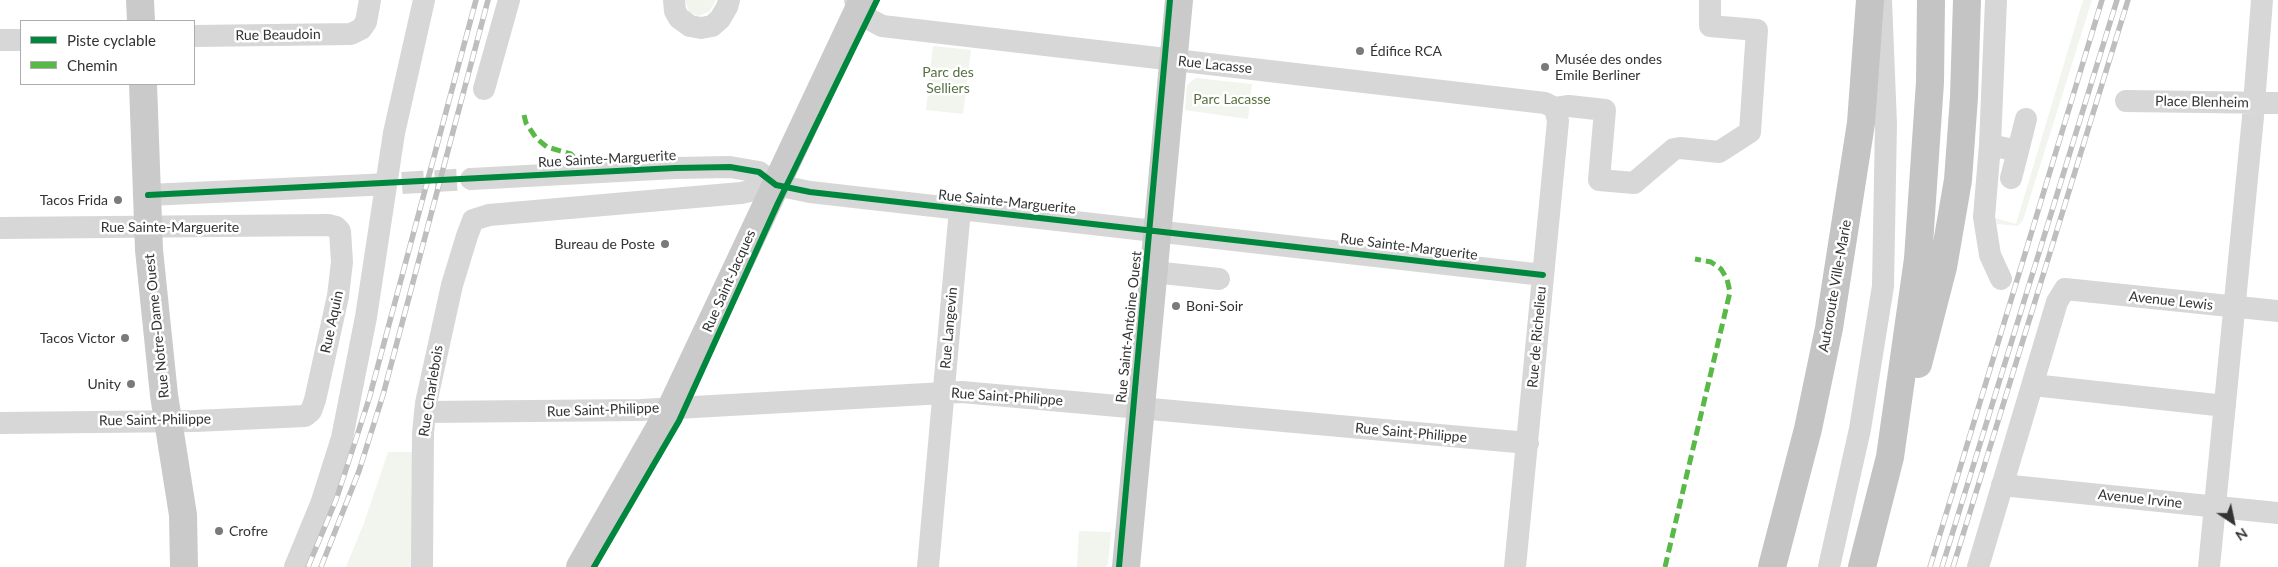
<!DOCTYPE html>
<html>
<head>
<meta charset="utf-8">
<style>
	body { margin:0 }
	#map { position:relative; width:2278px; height:567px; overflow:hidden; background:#fff; font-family:Lato,sans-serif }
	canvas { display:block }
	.legend { position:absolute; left:20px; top:20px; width:175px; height:65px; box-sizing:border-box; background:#fff; border:1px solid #adadad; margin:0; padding:6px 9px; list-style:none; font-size:15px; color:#333 }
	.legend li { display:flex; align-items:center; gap:10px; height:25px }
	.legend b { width:25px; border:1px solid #adadad }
	.north { position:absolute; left:2208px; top:497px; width:50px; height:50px; -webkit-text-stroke:4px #fff; paint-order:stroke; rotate:146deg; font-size:14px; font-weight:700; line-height:20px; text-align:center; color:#333 }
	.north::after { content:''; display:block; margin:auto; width:18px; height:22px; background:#333; clip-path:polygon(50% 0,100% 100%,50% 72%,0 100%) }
</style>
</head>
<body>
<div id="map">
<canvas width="2278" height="567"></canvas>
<ul class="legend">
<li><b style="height:6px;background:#00873e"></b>Piste cyclable</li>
<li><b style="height:6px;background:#58b947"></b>Chemin</li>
</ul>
<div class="north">N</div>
</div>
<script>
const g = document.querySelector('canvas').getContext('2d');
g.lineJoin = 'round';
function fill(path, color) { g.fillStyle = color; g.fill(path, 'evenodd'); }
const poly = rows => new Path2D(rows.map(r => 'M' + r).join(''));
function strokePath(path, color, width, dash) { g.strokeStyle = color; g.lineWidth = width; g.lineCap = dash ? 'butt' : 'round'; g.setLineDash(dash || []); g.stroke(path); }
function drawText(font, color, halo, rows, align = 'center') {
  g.font = font + ' Lato,sans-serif'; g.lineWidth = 5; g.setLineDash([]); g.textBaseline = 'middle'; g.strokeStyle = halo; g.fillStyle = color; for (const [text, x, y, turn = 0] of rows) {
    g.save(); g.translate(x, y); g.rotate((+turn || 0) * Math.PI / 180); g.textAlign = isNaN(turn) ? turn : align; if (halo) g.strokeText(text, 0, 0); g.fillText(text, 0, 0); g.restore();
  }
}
fill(poly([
	[685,0,716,0,709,12,698,16,689,12],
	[2083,0,2092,0,2023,220,2018,226,1989,223,1988,216,2016,224],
	[933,46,971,50,963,114,926,110],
	[1196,78,1252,84,1248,119,1185,110,1187,85],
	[388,452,414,452,414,567,346,567,364,523],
	[1079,531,1111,532,1108,564,1105,567,1077,567]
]), '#f1f5ed');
strokePath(poly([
	[369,185,471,179]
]), '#d6d6d6', 22, [22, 11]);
strokePath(poly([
	[674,0,675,11,679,18,690,26,701,28,712,26,720,19,727,7,729,0],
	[855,0,869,19,882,26,1545,103,1555,108],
	[1996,0,1990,145,1984,217,1990,255,2001,279],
	[194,36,351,34,361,29,366,22,370,0],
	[0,40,21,40],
	[484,89,509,0],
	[2126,101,2278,103],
	[1555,108,1569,106,1605,110,1599,180,1634,183,1674,149,1680,148,1719,152,1750,132,1757,30,1710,26,1710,0],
	[1990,145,2018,151,2011,178],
	[2018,151,2026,119],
	[471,179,675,168,730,167,759,172,776,185,810,192,1543,275],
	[148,195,369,185],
	[0,228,328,225,336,227,340,231,342,262,338,296,315,400,311,411,305,416,195,421,0,423],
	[1153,272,1219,279],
	[2033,385,2225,406],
	[425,412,641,410,962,392,1528,443],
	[2002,485,2278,513],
	[295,567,321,504,342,438,366,317,394,133,424,0],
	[422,567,423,433,426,403,452,285,467,236,473,220,489,215,741,193,776,185],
	[928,567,960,209],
	[1515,567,1558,121,1555,108],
	[1829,567,1860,429,1883,286,1886,124,1881,0],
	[1978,567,2057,302,2065,289,2278,311],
	[2209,567,2253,117,2262,0]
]), '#d7d7d7', 22);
strokePath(poly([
	[140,0,141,21],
	[143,84,149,250,164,395,183,515,184,567],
	[580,567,671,408,863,0],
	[1126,567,1179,0]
]), '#cacaca', 28);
strokePath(poly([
	[1918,364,1943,267,1958,180,1964,97,1967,0],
	[1772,567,1808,429,1829,328,1861,123,1870,0],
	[1862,567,1890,457,1918,259,1930,82,1931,0]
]), '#c4c4c4', 28);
const rail = poly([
	[308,567,336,500,369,399,476,0],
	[321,567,359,471,383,395,488,0],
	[1930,567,2102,0],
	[1942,567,2117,0],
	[1953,567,2128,0]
]);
strokePath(rail, '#bebebe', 5.5);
strokePath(rail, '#fff', 4, [11]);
strokePath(poly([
	[524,115,526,123,536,138,547,147,571,154,576,159],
	[1665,567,1730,292,1727,279,1721,269,1711,262,1695,259]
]), '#58b947', 5, [10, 5]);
strokePath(poly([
	[148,195,675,168,730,167,759,172,776,185,810,192,1543,275],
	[594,567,679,421,778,203,877,0],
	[1119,567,1170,0]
]), '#00873e', 6);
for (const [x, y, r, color] of [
	[1360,51,5,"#7a7a7a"],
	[1545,67,5,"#7a7a7a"],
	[118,200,5,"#7a7a7a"],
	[665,244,5,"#7a7a7a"],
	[1176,306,5,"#7a7a7a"],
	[125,338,5,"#7a7a7a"],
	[131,384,5,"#7a7a7a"],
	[219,531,5,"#7a7a7a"]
]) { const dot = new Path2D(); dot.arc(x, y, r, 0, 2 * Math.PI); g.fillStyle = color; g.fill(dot); strokePath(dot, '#fff', 2); }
drawText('14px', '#333', '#fff', [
	["Rue Beaudoin",278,35,-1],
	["Rue Lacasse",1215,65,6],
	["Place Blenheim",2202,102,1],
	["Rue Sainte-Marguerite",607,159,-3],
	["Rue Sainte-Marguerite",1007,202,6],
	["Rue Sainte-Marguerite",170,227],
	["Rue Sainte-Marguerite",1409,247,7],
	["Rue Saint-Jacques",729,281,-66],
	["Autoroute Ville-Marie",1835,286,-80],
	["Avenue Lewis",2171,301,6],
	["Rue Aquin",332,322,-78],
	["Rue Notre-Dame Ouest",157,326,-96],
	["Rue Saint-Antoine Ouest",1129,327,-84],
	["Rue Langevin",949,328,-85],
	["Rue de Richelieu",1537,337,-85],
	["Rue Charlebois",431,391,-81],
	["Rue Saint-Philippe",1007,397,4],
	["Rue Saint-Philippe",603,410,-2],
	["Rue Saint-Philippe",155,420,-1],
	["Rue Saint-Philippe",1411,433,5],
	["Avenue Irvine",2140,499,6]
]);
drawText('14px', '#333', '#fff', [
	["Édifice RCA",1370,51],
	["Musée des ondes",1555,59],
	["Emile Berliner",1555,75],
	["Tacos Frida",108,200,"right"],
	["Bureau de Poste",655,244,"right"],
	["Boni-Soir",1186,306],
	["Tacos Victor",115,338,"right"],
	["Unity",121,384,"right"],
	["Crofre",229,531]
], 'left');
drawText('14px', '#56703f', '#fff', [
	["Parc des",948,72],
	["Selliers",948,88],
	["Parc Lacasse",1232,99]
]);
</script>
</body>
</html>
